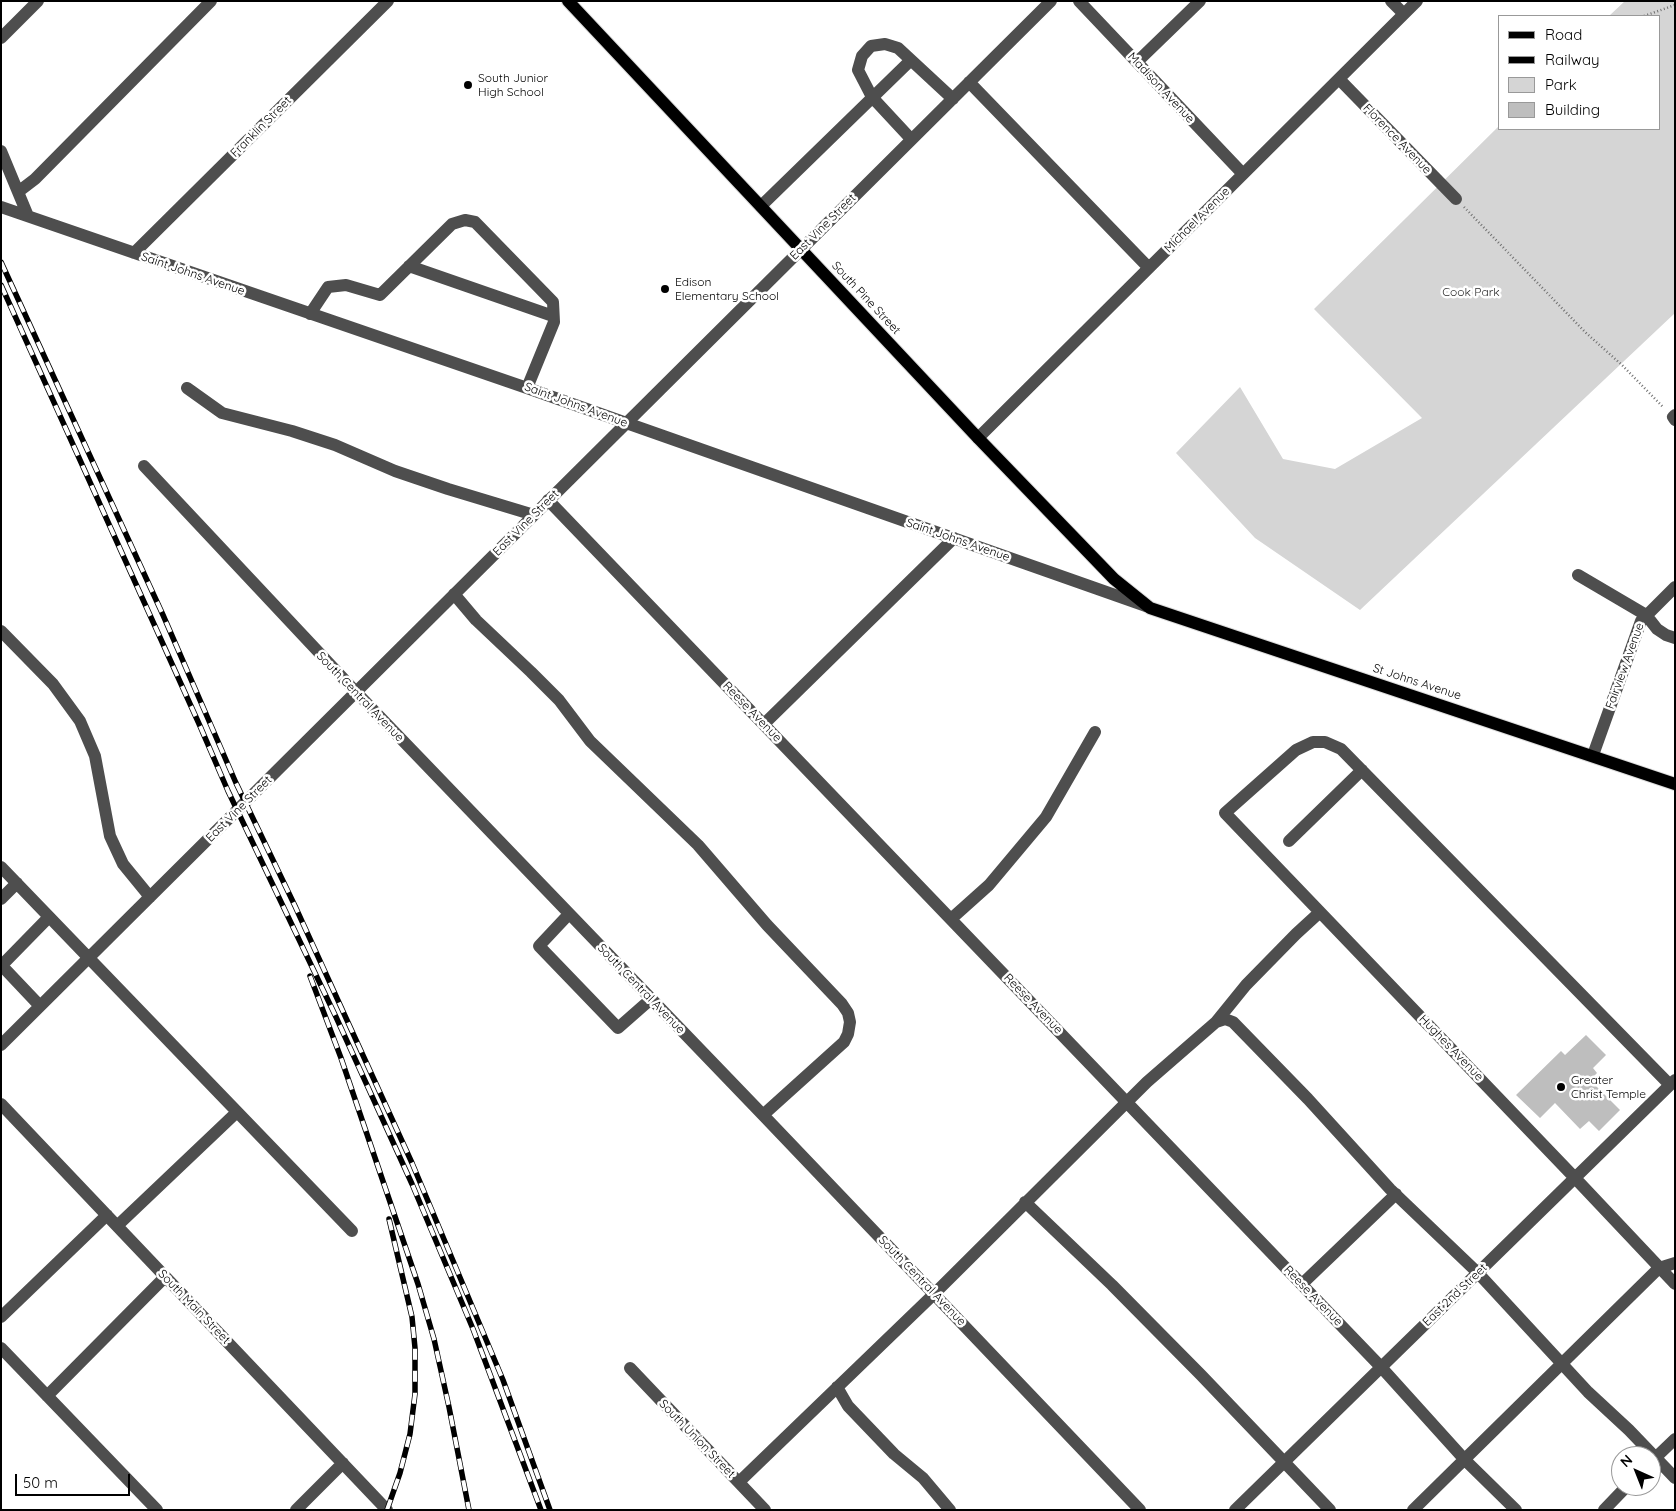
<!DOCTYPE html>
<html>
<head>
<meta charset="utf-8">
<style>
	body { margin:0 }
	#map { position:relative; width:1676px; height:1511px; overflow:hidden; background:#fff; font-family:Quicksand,sans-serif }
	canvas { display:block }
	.frame { position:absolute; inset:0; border:2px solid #000; pointer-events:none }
	.legend { position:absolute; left:1498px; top:15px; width:162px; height:115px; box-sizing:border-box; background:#fff; border:1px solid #999; margin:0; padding:6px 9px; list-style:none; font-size:15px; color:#000 }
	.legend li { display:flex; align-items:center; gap:10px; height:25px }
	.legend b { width:25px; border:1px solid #999 }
	.north { position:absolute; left:1611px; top:1446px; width:50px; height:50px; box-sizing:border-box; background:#fff; border:1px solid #999; border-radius:50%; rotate:316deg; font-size:14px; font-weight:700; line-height:20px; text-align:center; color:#000 }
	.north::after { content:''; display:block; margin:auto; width:18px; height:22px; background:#000; clip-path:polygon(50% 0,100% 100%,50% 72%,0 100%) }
	.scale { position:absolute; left:15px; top:1474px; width:115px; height:22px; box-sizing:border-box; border:2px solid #000; border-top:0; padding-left:6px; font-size:15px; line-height:18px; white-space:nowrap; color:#000; -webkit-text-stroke:4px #fff; paint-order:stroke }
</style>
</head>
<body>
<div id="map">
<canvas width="1676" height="1511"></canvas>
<div class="frame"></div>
<ul class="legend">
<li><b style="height:6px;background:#000"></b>Road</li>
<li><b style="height:6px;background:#000"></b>Railway</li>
<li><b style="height:14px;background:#d5d5d5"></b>Park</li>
<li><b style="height:14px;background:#bebebe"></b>Building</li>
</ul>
<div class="north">N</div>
<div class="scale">50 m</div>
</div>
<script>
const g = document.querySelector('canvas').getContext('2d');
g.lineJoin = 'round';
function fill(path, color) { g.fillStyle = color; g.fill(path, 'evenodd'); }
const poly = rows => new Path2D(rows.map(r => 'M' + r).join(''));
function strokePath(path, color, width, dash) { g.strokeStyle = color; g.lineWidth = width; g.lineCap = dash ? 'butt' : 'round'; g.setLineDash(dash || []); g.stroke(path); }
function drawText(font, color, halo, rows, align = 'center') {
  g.font = font + ' Quicksand,sans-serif'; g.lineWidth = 5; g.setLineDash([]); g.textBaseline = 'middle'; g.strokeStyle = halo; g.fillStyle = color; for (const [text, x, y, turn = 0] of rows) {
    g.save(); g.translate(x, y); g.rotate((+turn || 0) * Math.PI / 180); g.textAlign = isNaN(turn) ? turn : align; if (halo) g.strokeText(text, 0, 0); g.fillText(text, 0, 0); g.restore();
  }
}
fill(poly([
	[1625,1,1675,1,1675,313,1360,610,1255,538,1176,453,1240,387,1283,459,1335,469,1422,418,1314,309,1500,125,1500,129,1660,129,1660,16,1609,16]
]), '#d5d5d5');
fill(poly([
	[1586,1035,1606,1055,1593,1068,1597,1073,1590,1080,1620,1110,1599,1131,1589,1121,1580,1129,1555,1103,1540,1118,1516,1095,1561,1051,1565,1055]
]), '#bebebe');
const major = poly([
	[568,1,978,438,1114,579,1150,608,1675,784]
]);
strokePath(major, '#dbdbdb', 14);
strokePath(poly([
	[1644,16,1675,5],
	[1464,207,1585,332,1623,366,1663,407]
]), '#707070', 2.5, [1, 2.5]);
strokePath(poly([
	[1079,1,1243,174],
	[1391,1,1404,14],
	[1,38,38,1],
	[1137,62,1200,1],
	[1339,79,1456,199],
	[969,82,1149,268],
	[911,139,872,97,858,70,862,56,871,46,885,44,898,48,953,99],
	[1,151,28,216],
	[18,192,35,179,211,1],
	[761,206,911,60],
	[1,207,527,388,1146,606],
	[134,253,388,1],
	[409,266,553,316],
	[310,314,328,287,346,285,380,295,452,224,465,220,475,222,553,302,554,322,527,388],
	[187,388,222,413,292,431,335,445,395,471,448,489,534,515],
	[1675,415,1673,417,1675,420],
	[978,438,1417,1],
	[144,466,356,692,763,1115,1140,1510],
	[548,500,1381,1367,1465,1460,1516,1510],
	[1578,575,1646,615,1657,629,1666,635,1675,638],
	[454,594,476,620,531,672,559,700,590,741,698,845,767,925,842,1004,848,1013,850,1022,848,1034,844,1042,763,1115],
	[1,631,53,684,80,721,95,756,110,836,123,864,150,897],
	[764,724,954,538],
	[1593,755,1641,621,1675,587],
	[1289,841,1362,770],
	[1,867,352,1231],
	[1,899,17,883],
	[569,914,539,946,618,1028,651,999],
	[951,919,989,885,1046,817,1095,732],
	[1,966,49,917],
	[2,966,40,1006],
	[1216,1022,1246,985,1296,934,1320,912],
	[1,1045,1051,1],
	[1670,1085,1341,749,1325,742,1313,742,1296,750,1225,813,1575,1178,1675,1284],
	[1,1104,387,1510],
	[1025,1202,1112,1285,1201,1375,1330,1510],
	[117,1226,237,1112],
	[1302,1284,1396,1194],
	[1,1317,107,1215],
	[1,1348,157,1510],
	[630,1368,765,1510],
	[837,1387,848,1406,894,1454,923,1478,950,1510],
	[47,1396,165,1277],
	[1651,1462,1675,1439],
	[739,1482,934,1294,1147,1082,1216,1022,1225,1019,1233,1022,1308,1099,1390,1189,1478,1273,1588,1392,1629,1430,1675,1478],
	[296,1510,343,1463],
	[1235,1510,1675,1080],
	[1413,1510,1659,1268,1675,1263],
	[1604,1510,1627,1486]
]), '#4e4e4e', 12);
strokePath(major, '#000', 12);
const rail = poly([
	[1,262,163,615,236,783,295,906,412,1163,503,1380,550,1510],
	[1,285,200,726,228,791,336,1017,412,1184,473,1329,541,1510],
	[310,976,341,1058,418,1284,434,1339,449,1407,469,1510],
	[387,1510,400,1473,410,1434,415,1394,415,1348,412,1317,389,1219]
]);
strokePath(rail, '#000', 5.5);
strokePath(rail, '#fff', 4, [11]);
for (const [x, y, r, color] of [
	[468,85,5,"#000"],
	[665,289,5,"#000"],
	[1561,1087,5,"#000"]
]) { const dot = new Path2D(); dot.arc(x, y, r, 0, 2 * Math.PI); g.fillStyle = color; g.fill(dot); strokePath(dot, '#fff', 2); }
drawText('12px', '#000', '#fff', [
	["South Junior",478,78],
	["High School",478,92],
	["Edison",675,282],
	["Elementary School",675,296],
	["Greater",1571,1080],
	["Christ Temple",1571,1094]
], 'left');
drawText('12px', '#000', '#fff', [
	["Madison Avenue",1161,88,47],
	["Franklin Street",261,127,-45],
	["Florence Avenue",1397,139,46],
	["Michael Avenue",1197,220,-45],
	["East Vine Street",823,227,-45],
	["Saint Johns Avenue",193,274,19],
	["South Pine Street",866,298,47],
	["Saint Johns Avenue",576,405,20],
	["East Vine Street",526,523,-45],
	["Saint Johns Avenue",958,540,19],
	["Fairview Avenue",1625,666,-70],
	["St Johns Avenue",1417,682,18],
	["South Central Avenue",360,697,46],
	["Reese Avenue",752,712,46],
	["East Vine Street",239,809,-45],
	["South Central Avenue",641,989,46],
	["Reese Avenue",1033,1004,46],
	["Hughes Avenue",1451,1048,46],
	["South Central Avenue",922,1281,46],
	["East 2nd Street",1455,1295,-44],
	["Reese Avenue",1313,1296,46],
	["South Main Street",194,1307,46],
	["South Union Street",697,1439,46]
]);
drawText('12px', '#2c2c2c', '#fff', [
	["Cook Park",1471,292]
]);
</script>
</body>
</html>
